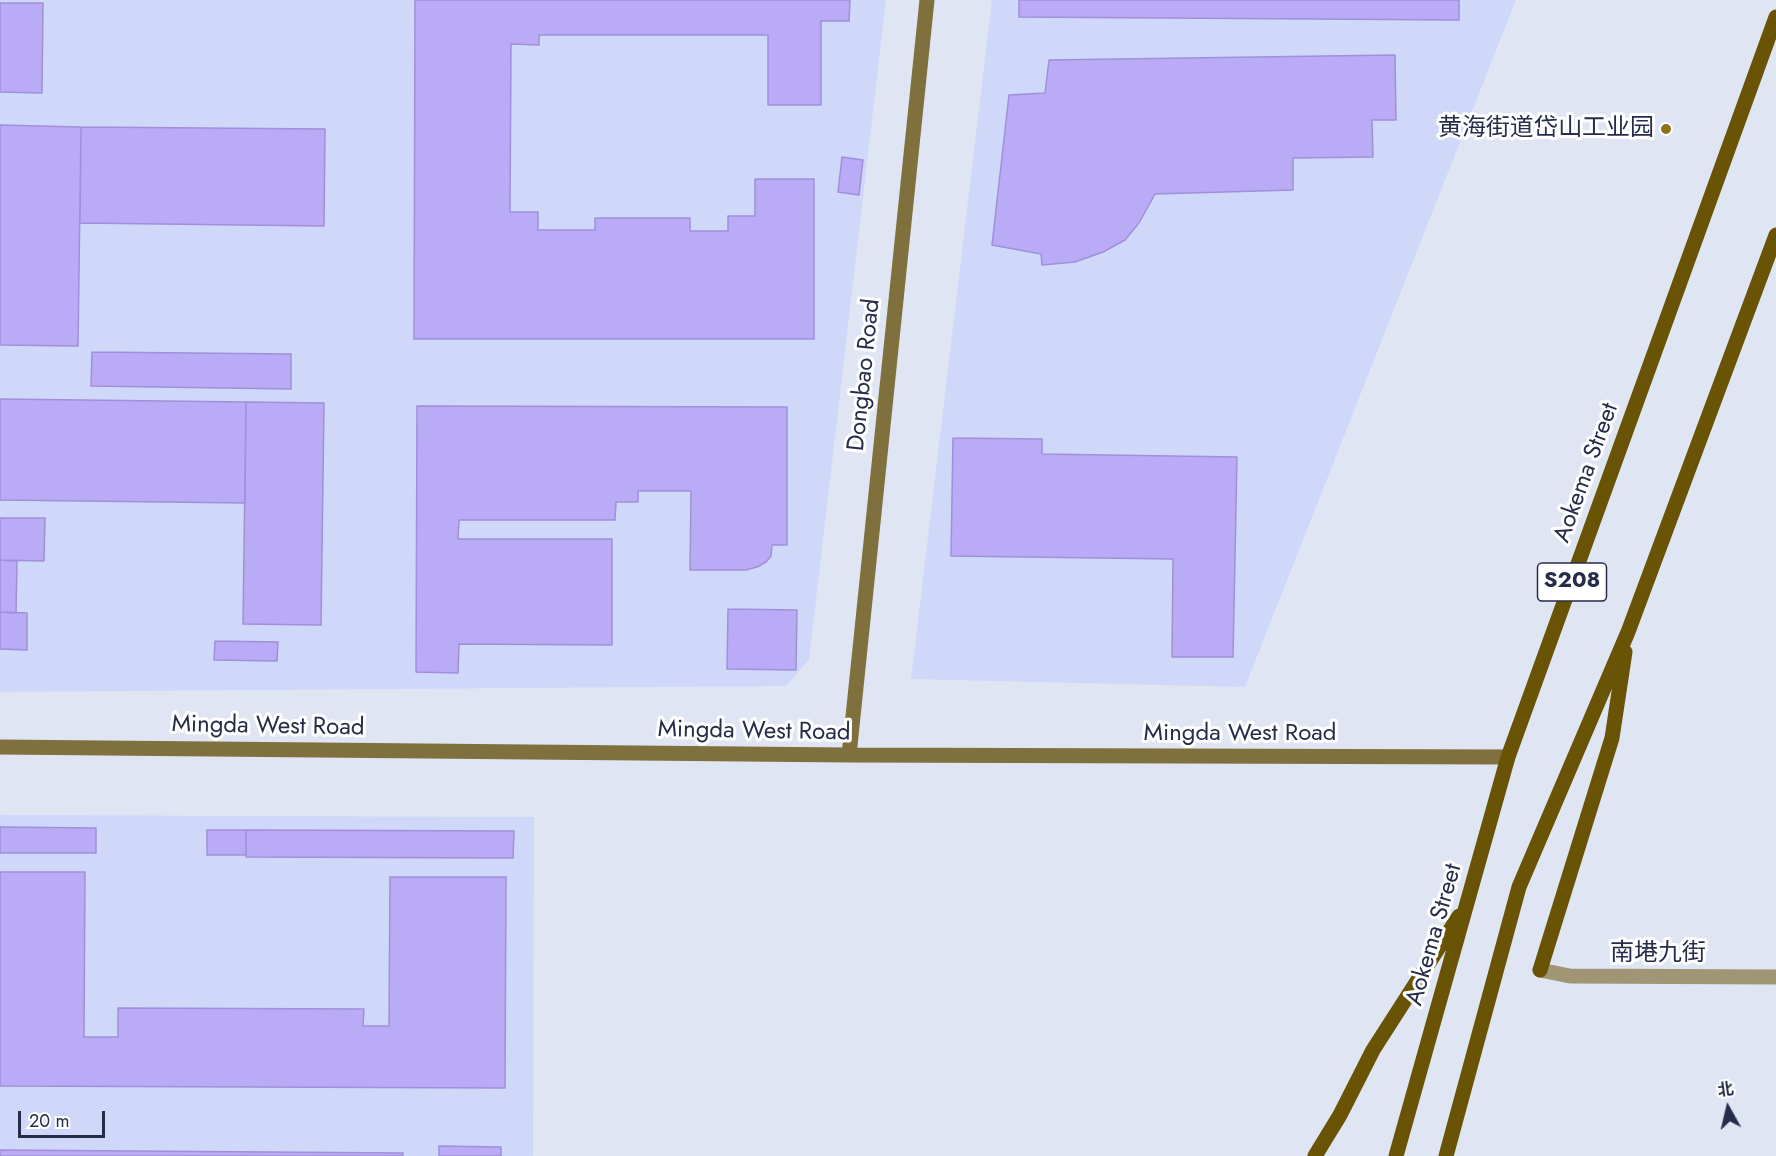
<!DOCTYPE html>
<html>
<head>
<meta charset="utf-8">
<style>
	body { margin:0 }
	#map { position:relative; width:1776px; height:1156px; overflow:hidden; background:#e0e5f4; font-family:Jost,"Noto Sans SC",sans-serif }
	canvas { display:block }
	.north { position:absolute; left:1698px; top:1078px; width:60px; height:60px; -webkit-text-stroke:4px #fff; paint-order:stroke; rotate:352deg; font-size:16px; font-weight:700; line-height:24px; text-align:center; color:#262d4a }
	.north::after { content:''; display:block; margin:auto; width:21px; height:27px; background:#262d4a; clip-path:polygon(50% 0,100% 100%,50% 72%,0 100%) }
	.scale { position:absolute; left:18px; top:1111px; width:87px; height:27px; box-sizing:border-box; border:3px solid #262d4a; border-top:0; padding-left:8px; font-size:18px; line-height:21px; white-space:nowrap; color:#262d4a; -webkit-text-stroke:4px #fff; paint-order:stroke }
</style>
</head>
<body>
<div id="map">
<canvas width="1776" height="1156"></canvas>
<div class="north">北</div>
<div class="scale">20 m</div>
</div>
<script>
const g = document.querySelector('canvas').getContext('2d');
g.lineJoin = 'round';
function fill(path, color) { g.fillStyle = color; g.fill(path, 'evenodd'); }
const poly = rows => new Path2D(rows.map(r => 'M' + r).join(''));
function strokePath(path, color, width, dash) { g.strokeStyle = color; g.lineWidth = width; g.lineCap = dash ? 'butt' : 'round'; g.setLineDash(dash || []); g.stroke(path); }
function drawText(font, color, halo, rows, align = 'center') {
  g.font = font + ' Jost,"Noto Sans SC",sans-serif'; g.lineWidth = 6; g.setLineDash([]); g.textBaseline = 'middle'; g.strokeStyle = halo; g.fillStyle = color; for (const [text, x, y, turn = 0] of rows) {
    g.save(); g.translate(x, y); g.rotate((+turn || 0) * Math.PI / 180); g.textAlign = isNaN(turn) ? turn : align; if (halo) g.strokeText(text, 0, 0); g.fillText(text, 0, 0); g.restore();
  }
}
fill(poly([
	[0,0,886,0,809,660,786,686,0,692],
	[992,0,1516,0,1245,687,911,679],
	[0,815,534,817,533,1156,0,1156]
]), '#cfd8f9');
const building = poly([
	[415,0,850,0,849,21,821,21,821,105,768,105,768,35,539,35,539,45,511,44,510,212,538,212,538,230,595,230,595,218,690,218,690,231,728,231,728,216,755,216,755,179,814,179,814,339,414,339,415,0],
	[1019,0,1459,0,1459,20,1019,17,1019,0],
	[0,3,43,3,42,93,0,92,0,3],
	[1395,55,1396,120,1372,120,1373,157,1293,158,1293,190,1155,194,1139,223,1125,240,1103,252,1075,262,1042,265,1041,254,992,245,1009,95,1045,93,1049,60,1395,55],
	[0,125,81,127,78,346,0,345,0,125],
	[81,127,325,129,324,226,80,223,81,127],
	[842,157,863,160,859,195,838,192,842,157],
	[92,352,291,354,291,389,91,386,92,352],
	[0,399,246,402,245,503,0,500,0,399],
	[246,402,324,403,321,625,243,624,246,402],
	[417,406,787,407,787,545,772,545,771,556,766,562,757,567,746,570,690,570,691,491,638,491,638,502,616,502,615,520,459,520,458,539,612,539,612,645,459,644,458,673,416,672,417,406],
	[953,438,1042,439,1042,454,1237,457,1233,657,1172,657,1173,559,951,556,953,438],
	[0,518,45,518,44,561,0,560,0,518],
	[0,560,17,561,16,613,0,612,0,560],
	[728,609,797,610,796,670,727,669,728,609],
	[0,612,27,613,27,650,0,649,0,612],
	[215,641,278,642,277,661,214,660,215,641],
	[0,827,96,828,96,853,0,853,0,827],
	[207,830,246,830,246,855,207,855,207,830],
	[246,830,514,831,513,858,246,857,246,830],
	[0,872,85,872,84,1037,118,1037,118,1008,364,1009,363,1026,389,1026,390,877,506,877,505,1088,0,1086,0,872],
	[439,1146,501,1147,501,1156,439,1156,439,1146],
	[0,1150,403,1153,403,1156,0,1156,0,1150]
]);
fill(building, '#baabf7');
strokePath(building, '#9f90d9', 1.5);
strokePath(poly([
	[1540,970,1570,976,1776,977]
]), '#a09675', 15);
strokePath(poly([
	[0,747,849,755,1508,757],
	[849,755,927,0]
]), '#7f703d', 15);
strokePath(poly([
	[1540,970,1612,738,1625,652],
	[1315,1156,1340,1115,1373,1050,1459,916],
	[1396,1156,1508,757,1776,17],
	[1446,1156,1519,887,1628,632,1776,235]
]), '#685404', 15);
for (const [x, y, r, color] of [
	[1666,129,6,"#8b7316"]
]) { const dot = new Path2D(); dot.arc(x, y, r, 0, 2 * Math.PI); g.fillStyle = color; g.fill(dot); strokePath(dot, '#fff', 2); }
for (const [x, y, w] of [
	[1572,582,69]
]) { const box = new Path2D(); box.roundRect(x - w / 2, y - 19, w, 38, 4.5); g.fillStyle = '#fff'; g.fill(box); strokePath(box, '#262d4a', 1.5); }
drawText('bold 22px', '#262d4a', null, [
	["S208",1572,582]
]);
drawText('24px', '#262d4a', '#fff', [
	["黄海街道岱山工业园",1654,129]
], 'right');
drawText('24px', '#262d4a', '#fff', [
	["Dongbao Road",865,375,-84],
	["Aokema Street",1587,473,-70],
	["Mingda West Road",268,727,1],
	["Mingda West Road",754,732,1],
	["Mingda West Road",1240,734],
	["Aokema Street",1435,935,-74],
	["南塂九街",1658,954]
]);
</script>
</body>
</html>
